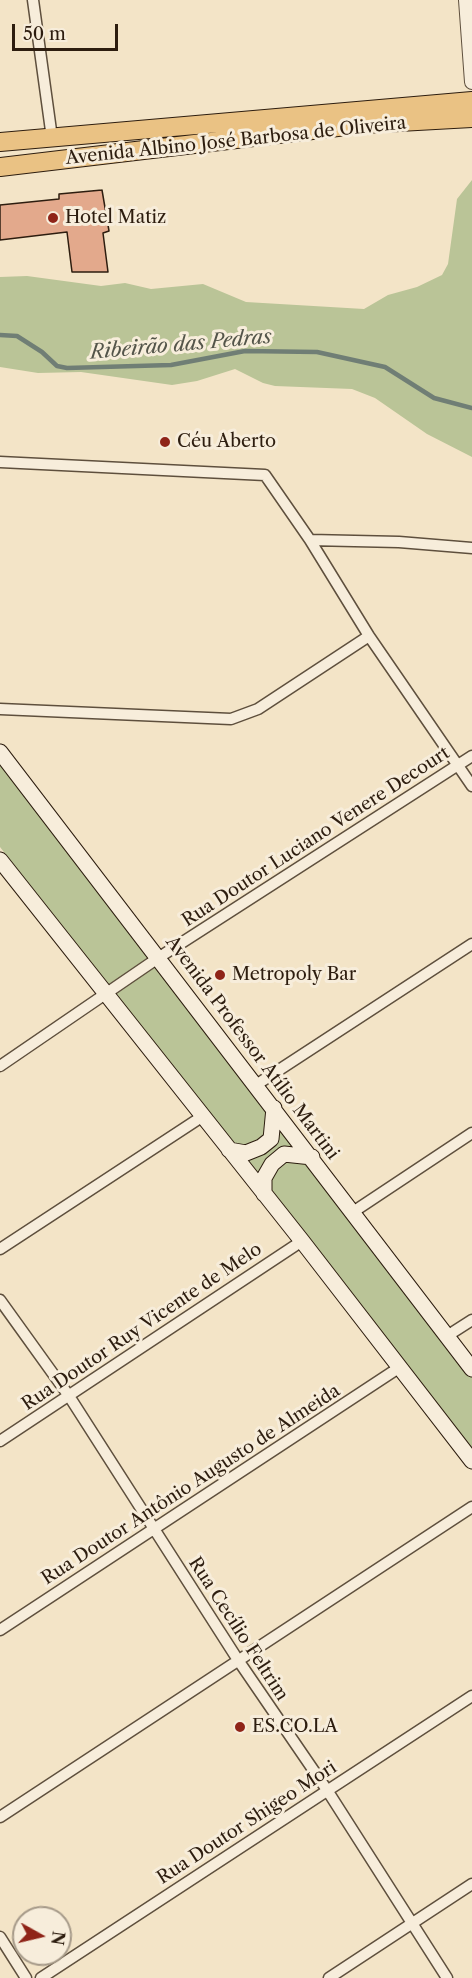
<!DOCTYPE html>
<html>
<head>
<meta charset="utf-8">
<style>
	body { margin:0 }
	#map { position:relative; width:472px; height:1978px; overflow:hidden; background:#f3e4c7; font-family:"Libre Caslon Text",serif }
	canvas { display:block }
	.north { position:absolute; left:12px; top:1906px; width:60px; height:60px; box-sizing:border-box; background:#f7eddb; border:2px solid #a69a89; border-radius:50%; rotate:98deg; font-size:16px; font-weight:700; line-height:24px; text-align:center; color:#2d1d0f }
	.north::after { content:''; display:block; margin:auto; width:21px; height:27px; background:#8f2418; clip-path:polygon(50% 0,100% 100%,50% 72%,0 100%) }
	.scale { position:absolute; left:12px; top:24px; width:106px; height:27px; box-sizing:border-box; border:3px solid #2d1d0f; border-top:0; padding-left:8px; font-size:18px; line-height:21px; white-space:nowrap; color:#2d1d0f; -webkit-text-stroke:4px #f7eddb; paint-order:stroke }
</style>
</head>
<body>
<div id="map">
<canvas width="472" height="1978"></canvas>
<div class="north">N</div>
<div class="scale">50 m</div>
</div>
<script>
const g = document.querySelector('canvas').getContext('2d');
g.lineJoin = 'round';
function fill(path, color) { g.fillStyle = color; g.fill(path, 'evenodd'); }
const poly = rows => new Path2D(rows.map(r => 'M' + r).join(''));
function strokePath(path, color, width, dash) { g.strokeStyle = color; g.lineWidth = width; g.lineCap = dash ? 'butt' : 'round'; g.setLineDash(dash || []); g.stroke(path); }
function drawText(font, color, halo, rows, align = 'center') {
  g.font = font + ' "Libre Caslon Text",serif'; g.lineWidth = 6; g.setLineDash([]); g.textBaseline = 'middle'; g.strokeStyle = halo; g.fillStyle = color; for (const [text, x, y, turn = 0] of rows) {
    g.save(); g.translate(x, y); g.rotate((+turn || 0) * Math.PI / 180); g.textAlign = isNaN(turn) ? turn : align; if (halo) g.strokeText(text, 0, 0); g.fillText(text, 0, 0); g.restore();
  }
}
fill(poly([
	[472,180,472,457,427,434,375,398,352,389,275,386,263,383,235,369,197,381,172,385,81,372,38,373,0,367,0,277,27,276,101,286,125,283,151,289,203,284,246,302,364,309,388,295,417,287,442,275,448,264,457,199],
	[0,755,472,1373,472,1449,308,1242,0,847]
]), '#bac497');
strokePath(poly([
	[0,335,17,336,42,352,57,366,67,368,171,365,245,351,317,352,385,367,434,398,472,408]
]), '#707e75', 4.5);
const building = poly([
	[102,190,109,231,103,233,108,272,72,272,67,232,0,240,0,205,59,199,59,194,102,190]
]);
fill(building, '#e3a98c');
strokePath(building, '#2d1d0f', 1.5);
const minor = poly([
	[33,0,52,138],
	[0,462,265,475,310,540,369,636,472,786],
	[310,540,399,542,472,548],
	[0,709,231,719,258,709,369,636],
	[0,1066,158,958,472,756],
	[256,1085,472,944],
	[353,1212,472,1133],
	[0,1249,203,1116],
	[0,1300,69,1396,238,1660,327,1790,447,1978],
	[447,1336,472,1320],
	[0,1441,302,1241],
	[0,1630,400,1367],
	[0,1817,472,1507],
	[0,1937,26,1978],
	[41,1978,472,1696],
	[329,1978,472,1884]
]);
const tertiary = poly([
	[466,0,472,82]
]);
const secondary = poly([
	[0,752,472,1369],
	[0,860,302,1241,472,1461],
	[229,1150,246,1153,261,1147,271,1139,274,1108],
	[264,1194,264,1178,272,1164,284,1154,312,1157]
]);
const primary = poly([
	[0,142,472,101],
	[0,167,363,124,472,118]
]);
strokePath(minor, '#5e4f3d', 13);
strokePath(tertiary, '#5e4f3d', 16);
strokePath(secondary, '#2d1d0f', 17);
strokePath(primary, '#2d1d0f', 20);
strokePath(minor, '#f7eddb', 10);
strokePath(tertiary, '#f7eddb', 14);
strokePath(secondary, '#f7eddb', 15);
strokePath(primary, '#eac284', 18);
for (const [x, y, r, color] of [
	[53,218,6,"#8f2418"],
	[165,442,6,"#8f2418"],
	[220,975,6,"#8f2418"],
	[240,1727,6,"#8f2418"]
]) { const dot = new Path2D(); dot.arc(x, y, r, 0, 2 * Math.PI); g.fillStyle = color; g.fill(dot); strokePath(dot, '#f7eddb', 2); }
drawText('18px', '#2d1d0f', '#f7eddb', [
	["Avenida Albino José Barbosa de Oliveira",236,141,-6],
	["Rua Doutor Luciano Venere Decourt",316,837,-33],
	["Avenida Professor Atílio Martini",252,1048,53],
	["Rua Doutor Ruy Vicente de Melo",142,1327,-34],
	["Rua Doutor Antônio Augusto de Almeida",191,1485,-33],
	["Rua Cecílio Feltrim",238,1629,57],
	["Rua Doutor Shigeo Mori",247,1823,-33]
]);
drawText('18px', '#2d1d0f', '#f7eddb', [
	["Hotel Matiz",65,218],
	["Céu Aberto",177,442],
	["Metropoly Bar",232,975],
	["ES.CO.LA",252,1727]
], 'left');
drawText('italic 20px', '#54554a', '#f7eddb', [
	["Ribeirão das Pedras",181,345,-5]
]);
</script>
</body>
</html>
